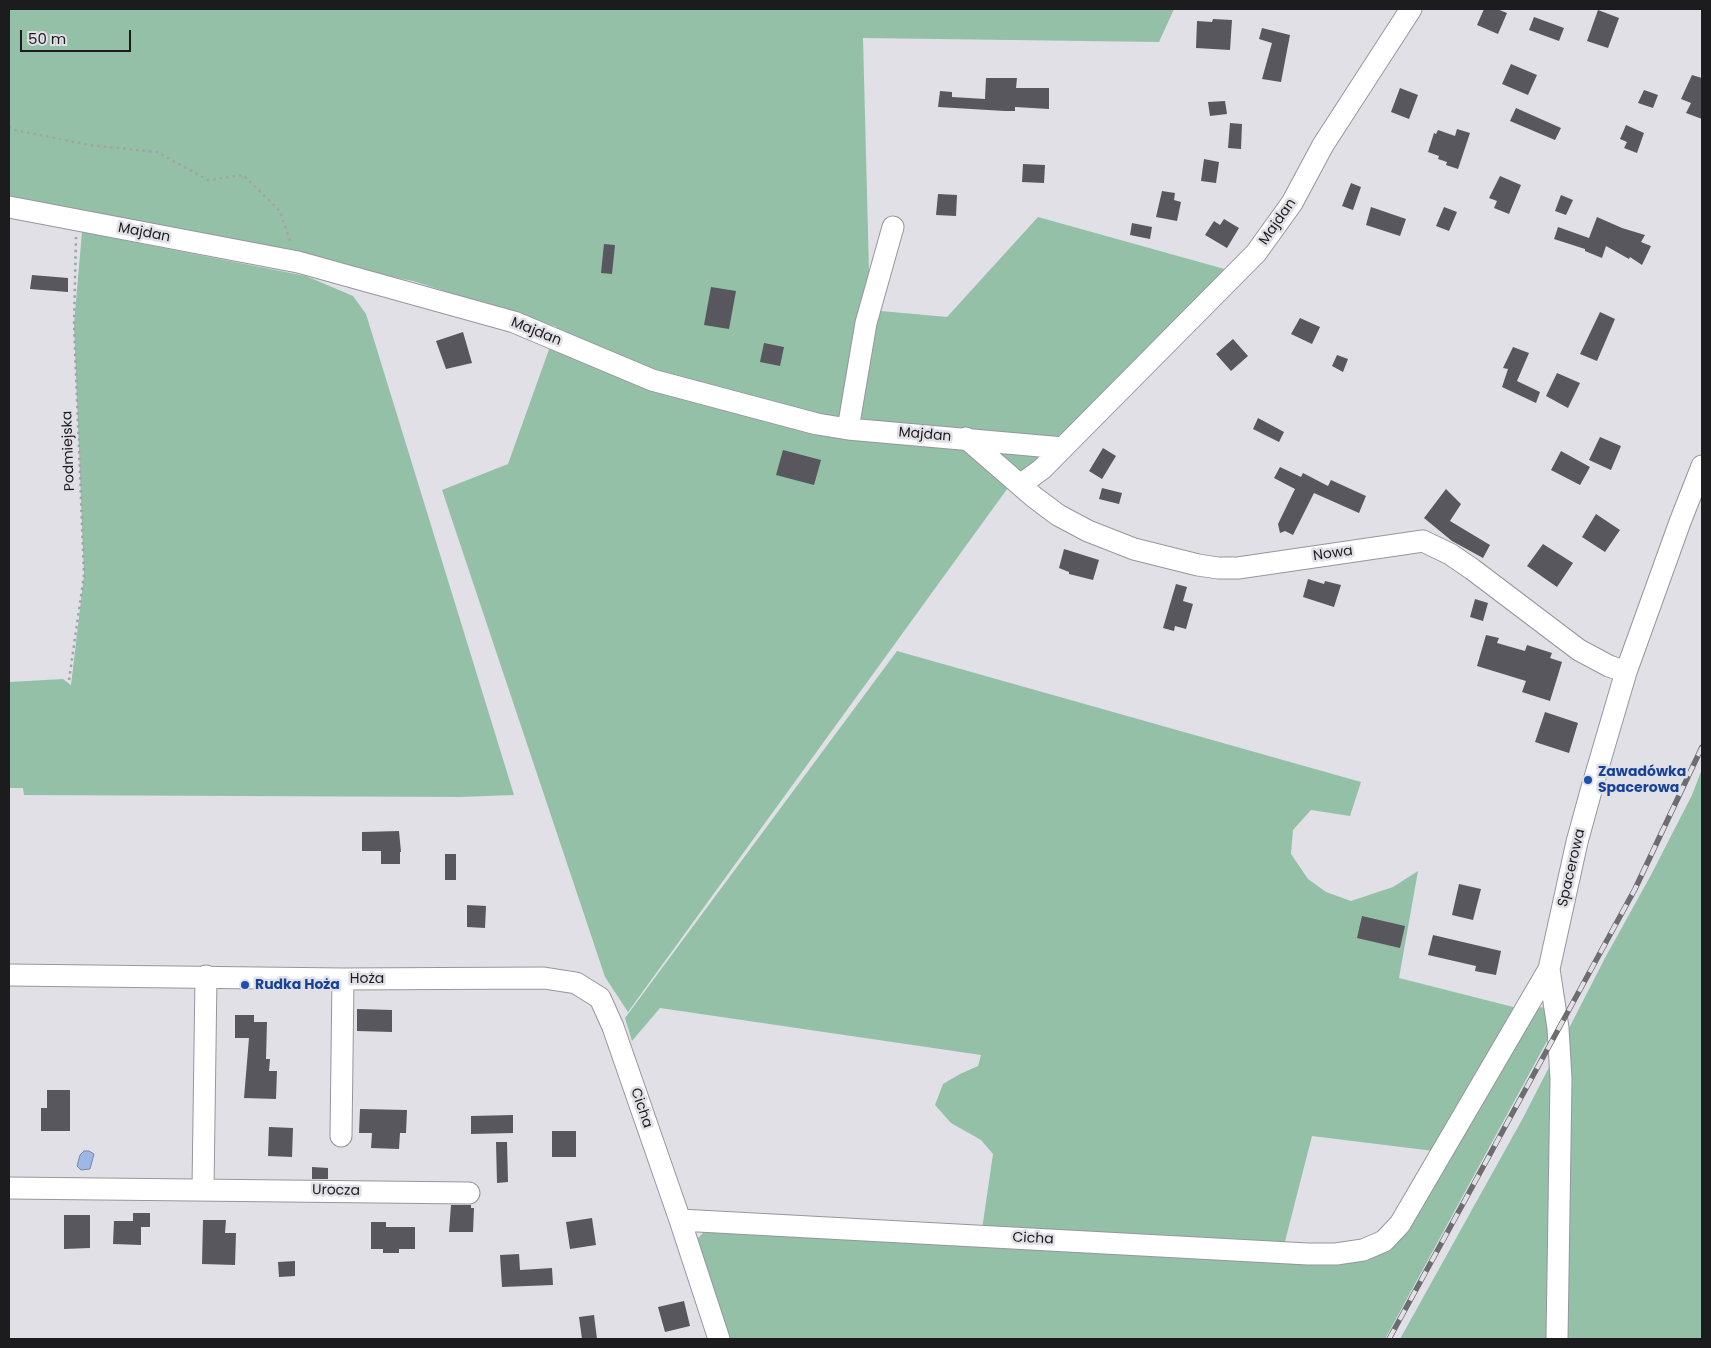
<!DOCTYPE html>
<html>
<head>
<meta charset="utf-8">
<style>
	body { margin:0 }
	#map { position:relative; width:1711px; height:1348px; overflow:hidden; background:#e0e0e6; font-family:Poppins,sans-serif }
	canvas { display:block }
	.frame { position:absolute; inset:0; border:10px solid #1c1c1e; pointer-events:none }
	.scale { position:absolute; left:20px; top:30px; width:111px; height:22px; box-sizing:border-box; border:2px solid #1c1c1e; border-top:0; padding-left:6px; font-size:15px; line-height:18px; white-space:nowrap; color:#1c1c1e; -webkit-text-stroke:4px #e0e0e6; paint-order:stroke }
</style>
</head>
<body>
<div id="map">
<canvas width="1711" height="1348"></canvas>
<div class="frame"></div>
<div class="scale">50 m</div>
</div>
<script>
const g = document.querySelector('canvas').getContext('2d');
g.lineJoin = 'round';
function fill(path, color) { g.fillStyle = color; g.fill(path, 'evenodd'); }
const poly = rows => new Path2D(rows.map(r => 'M' + r).join(''));
function strokePath(path, color, width, dash) { g.strokeStyle = color; g.lineWidth = width; g.lineCap = dash ? 'butt' : 'round'; g.setLineDash(dash || []); g.stroke(path); }
function drawText(font, color, halo, rows, align = 'center') {
  g.font = font + ' Poppins,sans-serif'; g.lineWidth = 5; g.setLineDash([]); g.textBaseline = 'middle'; g.strokeStyle = halo; g.fillStyle = color; for (const [text, x, y, turn = 0] of rows) {
    g.save(); g.translate(x, y); g.rotate((+turn || 0) * Math.PI / 180); g.textAlign = isNaN(turn) ? turn : align; if (halo) g.strokeText(text, 0, 0); g.fillText(text, 0, 0); g.restore();
  }
}
fill(poly([
	[9,9,1174,9,1159,42,863,38,870,310,947,317,1038,217,1228,270,1010,485,628,1012,605,977,442,490,508,464,557,327,413,281,9,200],
	[82,232,306,276,353,296,366,314,514,795,460,797,24,795,23,788,9,788,9,682,63,679,71,685,84,575,74,324],
	[897,651,1361,782,1350,816,1311,810,1293,830,1291,854,1308,879,1326,892,1351,901,1393,887,1418,871,1399,978,1525,1010,1442,1152,1312,1136,1282,1253,1336,1254,1363,1250,1384,1241,1400,1224,1535,1009,1542,1007,1548,1011,1553,1030,1385,1339,722,1339,694,1249,696,1240,704,1232,715,1231,1262,1251,981,1236,993,1154,981,1140,951,1123,935,1105,943,1084,960,1074,978,1066,981,1055,660,1008,632,1041,625,1018],
	[1702,769,1702,1339,1400,1339,1523,1118,1605,958,1651,875,1692,795]
]), '#94c0a8');
const water = poly([
	[84,1151,89,1151,94,1154,90,1169,81,1170,77,1166,80,1155,84,1151]
]);
fill(water, '#9eb8e5');
strokePath(water, '#7789a9', 1);
fill(poly([
	[1484,9,1497,9,1507,13,1498,34,1477,25],
	[1598,10,1619,18,1608,48,1587,41],
	[1534,17,1564,28,1559,41,1529,30],
	[1213,19,1232,20,1230,50,1196,48,1197,21,1212,22],
	[1262,28,1290,35,1281,82,1262,79,1272,43,1259,39],
	[1511,64,1537,75,1528,95,1502,84],
	[1692,75,1702,78,1702,119,1686,113,1691,103,1681,99],
	[986,78,1017,78,1016,88,1049,88,1049,109,1015,107,1015,111,1005,111,938,107,940,91,952,92,952,97,985,99],
	[1400,88,1418,95,1409,119,1391,112],
	[1644,90,1658,95,1653,108,1638,103],
	[1225,101,1227,114,1210,116,1208,102],
	[1516,108,1561,128,1555,140,1510,121],
	[1230,123,1242,124,1241,149,1228,148],
	[1626,125,1644,133,1637,153,1624,148,1627,142,1620,139],
	[1457,129,1470,133,1458,169,1446,165,1447,162,1438,159,1439,156,1428,152,1434,133,1436,134,1438,130,1455,136],
	[1204,159,1219,162,1216,183,1201,181],
	[1023,164,1045,165,1044,183,1022,182],
	[1500,176,1521,185,1509,214,1494,208,1497,201,1489,198],
	[1351,183,1361,187,1353,210,1342,206],
	[1162,191,1175,193,1174,200,1181,202,1177,221,1156,217],
	[938,194,957,195,956,216,936,215],
	[1561,195,1573,200,1566,215,1555,211],
	[1371,207,1406,219,1400,236,1366,225],
	[1444,207,1457,212,1449,231,1436,226],
	[1597,217,1622,228,1645,235,1641,242,1651,246,1642,265,1630,257,1629,259,1606,246,1602,258,1585,251,1585,249,1554,239,1558,227,1589,238],
	[1224,219,1239,228,1227,248,1205,235,1214,221,1220,225],
	[1132,223,1152,227,1150,239,1130,235],
	[604,244,615,245,612,274,601,273],
	[32,275,68,278,68,292,30,289],
	[711,287,736,291,729,329,704,325],
	[1600,312,1615,319,1597,361,1580,354],
	[1300,318,1320,327,1312,344,1291,334],
	[463,332,472,363,446,369,436,341],
	[1233,339,1248,356,1231,371,1216,354],
	[764,343,784,347,780,366,760,362],
	[1513,347,1529,353,1517,381,1540,392,1536,403,1502,387,1508,369,1503,368],
	[1337,355,1348,359,1343,372,1332,366],
	[1557,373,1580,383,1568,408,1546,396],
	[1258,418,1284,432,1279,442,1253,429],
	[1600,437,1621,446,1611,470,1589,460],
	[1103,448,1116,456,1102,479,1089,471],
	[783,450,821,460,814,485,776,475],
	[1561,451,1590,467,1580,485,1551,470],
	[1280,467,1301,477,1303,473,1328,486,1331,480,1366,496,1359,513,1314,493,1293,535,1285,531,1280,533,1278,524,1295,489,1274,478],
	[1102,488,1122,493,1119,504,1099,499],
	[1446,489,1461,504,1450,521,1490,545,1483,558,1452,541,1424,518],
	[1596,514,1620,530,1605,552,1582,537],
	[1543,544,1573,563,1557,587,1527,566],
	[1064,549,1099,560,1093,580,1069,574,1069,572,1059,568],
	[1308,579,1324,584,1325,581,1341,585,1334,607,1303,597],
	[1176,584,1187,587,1183,601,1193,604,1186,629,1175,626,1174,631,1163,628],
	[1475,599,1488,603,1483,621,1470,617],
	[1486,635,1499,638,1497,643,1525,651,1527,645,1552,653,1550,658,1562,662,1550,701,1522,692,1526,681,1477,666],
	[1545,712,1578,723,1569,753,1535,742],
	[399,831,401,852,400,852,400,864,381,864,381,851,362,851,362,832],
	[445,854,456,854,456,880,445,880],
	[1459,884,1481,889,1473,920,1452,915],
	[467,905,486,906,485,928,467,927],
	[1362,916,1405,926,1400,948,1357,938],
	[1433,935,1501,951,1496,975,1475,971,1476,966,1428,955],
	[357,1009,392,1010,392,1032,357,1031],
	[235,1015,254,1015,254,1022,267,1022,266,1059,270,1059,269,1071,277,1071,276,1099,244,1098,249,1038,235,1038],
	[47,1090,70,1090,70,1131,41,1131,41,1108,47,1108],
	[360,1109,407,1110,406,1133,400,1133,399,1149,371,1148,372,1133,359,1133],
	[513,1115,513,1133,471,1134,471,1116],
	[269,1127,293,1128,292,1157,268,1156],
	[552,1131,576,1131,576,1157,552,1157],
	[496,1142,507,1142,508,1182,497,1183],
	[312,1167,328,1168,328,1179,312,1179],
	[451,1205,471,1205,471,1208,474,1208,473,1232,449,1232],
	[133,1213,150,1213,150,1227,141,1227,141,1245,113,1244,114,1221,133,1221],
	[64,1215,90,1215,90,1248,64,1249],
	[592,1218,596,1245,570,1249,566,1222],
	[203,1220,226,1220,225,1233,236,1233,235,1265,202,1264],
	[371,1222,386,1222,386,1227,415,1227,415,1249,399,1249,399,1253,383,1253,383,1249,371,1249],
	[519,1254,520,1270,552,1268,553,1285,502,1287,500,1255],
	[295,1261,295,1276,279,1277,278,1262],
	[684,1301,690,1326,665,1332,658,1307],
	[594,1315,597,1339,582,1339,579,1317]
]), '#57575d');
const minor = poly([
	[9,207,298,262,514,322,652,380,817,424,848,429,1063,448],
	[848,429,866,323,893,227],
	[966,438,1034,497,1058,515,1088,531,1134,549,1198,565,1218,568,1238,568,1423,541,1450,554,1472,569,1579,650,1609,666,1626,672],
	[1020,485,1042,469,1256,253,1292,203,1323,145,1411,9],
	[1549,969,1558,1028,1561,1079,1557,1339],
	[9,975,343,979,544,978,576,983,600,998,613,1027,680,1220,719,1339],
	[341,1136,343,979],
	[9,1188,469,1193],
	[203,1189,206,976],
	[680,1220,1308,1254,1336,1254,1363,1250,1384,1241,1400,1224,1549,969,1577,842,1591,791,1626,672,1680,522,1702,466]
]);
strokePath(minor, '#96969c', 23);
strokePath(poly([
	[9,126,15,130,89,145,157,152,208,180,243,175,280,211,291,244],
	[69,680,84,575,74,324,76,237]
]), '#a2a2a6', 2.5, [2.5, 4]);
strokePath(minor, '#fff', 21);
const rail = poly([
	[1389,1339,1635,889,1702,747]
]);
strokePath(rail, '#6d6d70', 5.5);
strokePath(rail, '#e0e0e6', 4, [11]);
for (const [x, y, r, color] of [
	[1588,780,5,"#1a4fb4"],
	[245,985,5,"#1a4fb4"]
]) { const dot = new Path2D(); dot.arc(x, y, r, 0, 2 * Math.PI); g.fillStyle = color; g.fill(dot); strokePath(dot, '#e0e0e6', 2); }
drawText('14px', '#1c1c1e', '#e0e0e6', [
	["Majdan",1278,222,-55],
	["Majdan",144,233,11],
	["Majdan",536,332,22],
	["Majdan",925,435,5],
	["Podmiejska",69,451,-92],
	["Nowa",1333,554,-8],
	["Spacerowa",1572,868,-77],
	["Hoża",367,979],
	["Cicha",641,1108,71],
	["Urocza",336,1191,1],
	["Cicha",1033,1239,3]
]);
drawText('bold 14px', '#164399', '#e0e0e6', [
	["Zawadówka",1598,772],
	["Spacerowa",1598,788],
	["Rudka Hoża",255,985]
], 'left');
</script>
</body>
</html>
